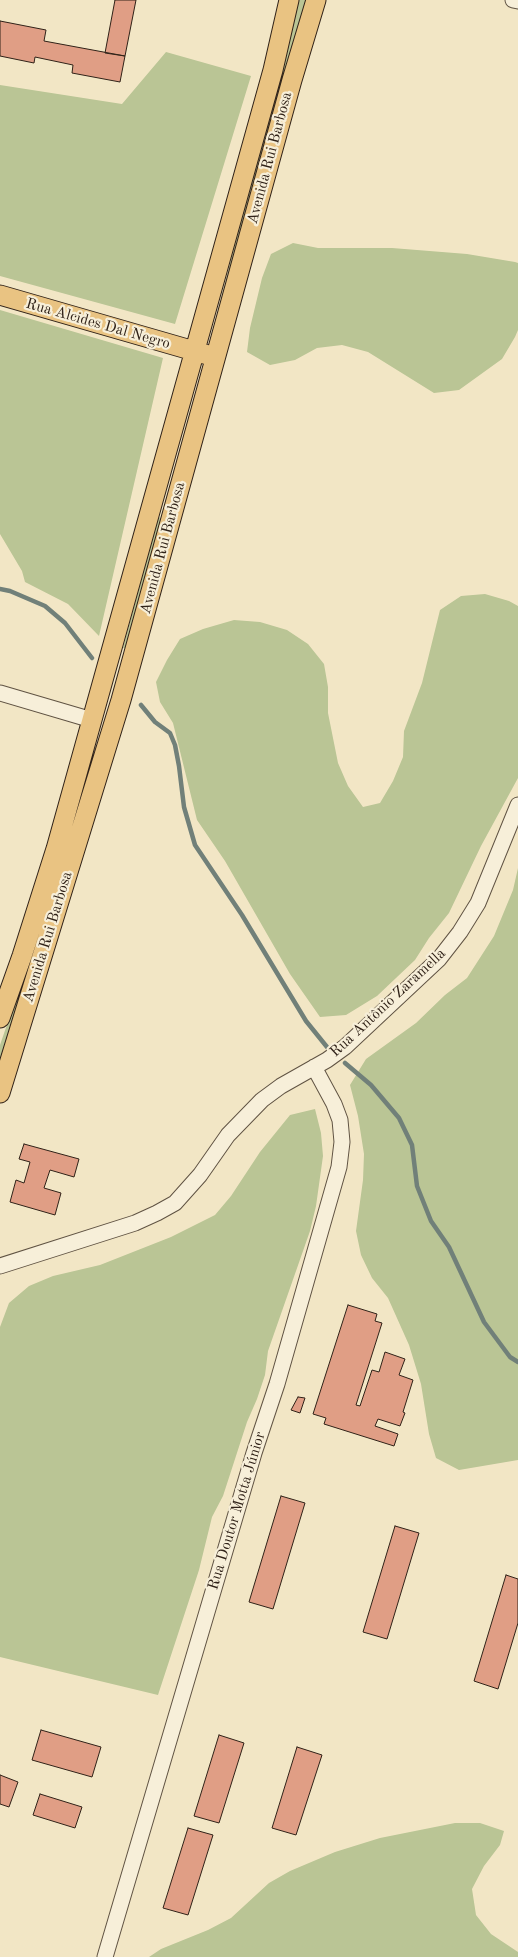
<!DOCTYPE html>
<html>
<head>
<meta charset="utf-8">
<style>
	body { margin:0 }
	canvas { display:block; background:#f2e6c5 }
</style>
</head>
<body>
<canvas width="518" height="1957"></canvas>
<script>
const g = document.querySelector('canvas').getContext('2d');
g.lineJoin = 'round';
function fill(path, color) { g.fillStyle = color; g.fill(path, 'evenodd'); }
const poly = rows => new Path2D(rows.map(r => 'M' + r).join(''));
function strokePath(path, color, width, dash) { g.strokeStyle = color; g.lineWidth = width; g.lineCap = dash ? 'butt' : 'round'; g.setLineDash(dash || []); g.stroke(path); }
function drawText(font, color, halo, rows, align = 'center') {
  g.font = font + ' "Old Standard TT",serif'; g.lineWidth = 4.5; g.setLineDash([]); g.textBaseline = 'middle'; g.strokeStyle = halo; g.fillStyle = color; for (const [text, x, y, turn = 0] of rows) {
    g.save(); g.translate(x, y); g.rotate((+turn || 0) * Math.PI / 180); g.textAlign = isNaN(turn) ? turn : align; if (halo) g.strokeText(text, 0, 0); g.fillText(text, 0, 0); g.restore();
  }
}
fill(poly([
	[298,0,307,0,224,316,217,314],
	[166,52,251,76,175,324,0,276,0,85,122,104],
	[293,243,318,248,392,248,467,254,515,262,518,263,518,330,515,337,502,359,459,390,434,393,368,352,342,345,317,348,295,360,270,365,247,352,250,328,262,278,271,254],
	[0,310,163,358,99,636,68,604,25,582,22,571,0,534],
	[158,517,167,520,129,649,123,648],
	[485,594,509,601,518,606,518,778,481,846,449,913,429,938,415,960,377,996,346,1015,320,1017,290,974,225,861,197,820,173,723,160,702,156,682,167,660,180,639,203,629,234,620,260,622,287,630,308,644,324,664,328,687,328,713,338,763,348,786,363,807,380,803,393,781,403,757,404,731,422,683,440,610,461,596],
	[518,868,518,1460,459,1470,436,1458,429,1434,421,1384,409,1345,388,1298,372,1278,361,1255,356,1231,363,1180,364,1154,358,1116,350,1085,366,1059,416,1023,445,995,467,978,494,936,513,890],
	[33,949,37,951,0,1070,0,1045],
	[315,1109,321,1133,323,1156,316,1206,310,1231,268,1351,265,1375,257,1399,247,1422,223,1496,212,1517,199,1570,158,1695,0,1657,0,1327,9,1303,29,1286,53,1276,100,1265,171,1237,215,1215,231,1196,260,1152,290,1115],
	[455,1823,480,1823,504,1831,500,1845,484,1866,472,1889,476,1915,491,1934,518,1952,518,1957,149,1957,161,1949,208,1930,231,1918,269,1883,290,1871,335,1852,380,1838]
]), '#bac595');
strokePath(poly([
	[0,589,10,591,45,606,65,623,92,658],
	[141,705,155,722,170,733,175,745,179,766,184,807,195,845,242,915,306,1021,327,1047],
	[345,1063,371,1085,399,1118,412,1145,417,1186,431,1221,449,1247,484,1322,510,1357,518,1362]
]), '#718079', 4.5);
const building = poly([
	[115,0,136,0,125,56,105,53,115,0],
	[0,21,46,30,44,41,125,56,120,82,72,73,73,65,35,57,34,63,0,56,0,21],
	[24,1144,79,1159,74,1177,50,1170,44,1188,61,1193,55,1215,10,1202,16,1180,24,1183,30,1162,19,1159,24,1144],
	[348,1305,377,1314,375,1321,382,1323,356,1405,360,1406,372,1370,379,1372,385,1352,405,1359,399,1375,413,1380,403,1412,405,1413,400,1426,378,1419,375,1426,398,1434,394,1446,324,1424,326,1418,313,1414,348,1305],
	[298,1397,305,1398,300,1413,291,1410,298,1397],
	[281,1496,305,1503,273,1609,249,1602,281,1496],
	[395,1526,419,1533,387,1639,363,1632,395,1526],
	[506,1575,518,1579,518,1623,498,1689,474,1681,506,1575],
	[41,1730,101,1747,92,1777,32,1760,41,1730],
	[219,1735,244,1743,219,1823,194,1816,219,1735],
	[297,1747,322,1755,296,1835,272,1828,297,1747],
	[0,1775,18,1782,9,1807,0,1804,0,1775],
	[40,1794,82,1807,75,1828,33,1815,40,1794],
	[188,1828,213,1835,188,1915,163,1908,188,1828]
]);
fill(building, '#e09e85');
strokePath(building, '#302218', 1);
const minor = poly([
	[513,0,518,1],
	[0,693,92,720],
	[0,1266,135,1223,157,1213,175,1203,200,1175,228,1135,262,1100,281,1086,327,1060,345,1047,439,959,460,932,478,903,518,805],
	[105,1957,254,1453,277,1384,339,1167,342,1142,340,1120,334,1104,314,1067]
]);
const major = poly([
	[0,295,208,355],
	[0,1018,22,956,56,849,273,70,289,0],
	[0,1093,121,700,292,80,316,0]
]);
strokePath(minor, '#605343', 17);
strokePath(major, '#302218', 21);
strokePath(minor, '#f7efd9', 15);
strokePath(major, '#e9c382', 19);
drawText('15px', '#302218', '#f7efd9', [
	["Avenida Rui Barbosa",270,158,-75],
	["Rua Alcides Dal Negro",98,324,16],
	["Avenida Rui Barbosa",163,548,-75],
	["Avenida Rui Barbosa",48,937,-73],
	["Rua Antônio Zaramella",388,1003,-43],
	["Rua Doutor Motta Júnior",237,1511,-73]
]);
</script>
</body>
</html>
